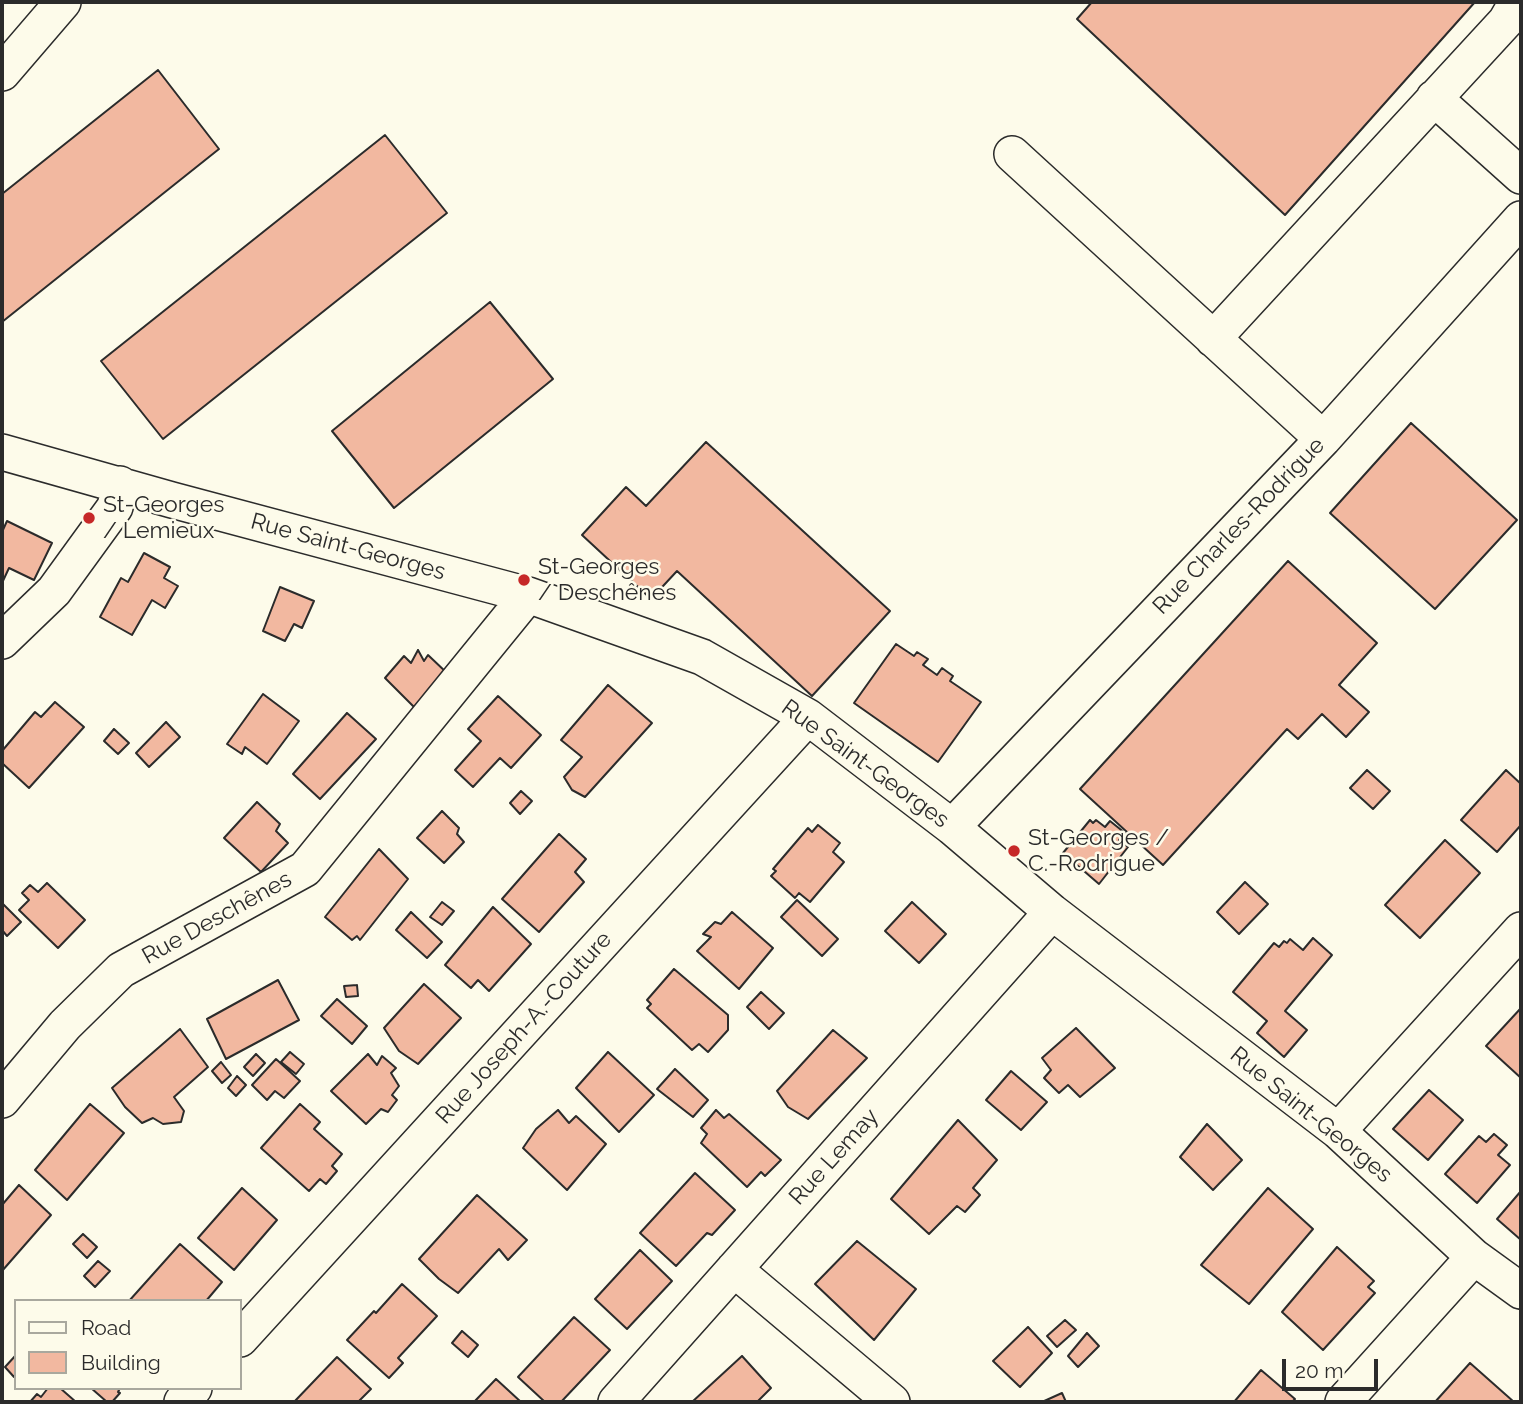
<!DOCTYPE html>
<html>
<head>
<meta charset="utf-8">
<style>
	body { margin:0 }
	#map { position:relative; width:1523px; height:1404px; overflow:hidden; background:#fdfbea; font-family:Raleway,sans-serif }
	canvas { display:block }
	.frame { position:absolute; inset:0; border:4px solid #2b2b2b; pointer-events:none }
	.legend { position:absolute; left:14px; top:1299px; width:228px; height:91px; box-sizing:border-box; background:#fdfbea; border:2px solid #a9a89e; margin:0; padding:9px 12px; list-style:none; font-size:21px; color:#2b2b2b }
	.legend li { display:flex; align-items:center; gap:14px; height:35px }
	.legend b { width:35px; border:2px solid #a9a89e }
	.scale { position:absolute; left:1282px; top:1359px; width:96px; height:32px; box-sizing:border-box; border:4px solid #2b2b2b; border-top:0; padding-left:9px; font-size:21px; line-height:24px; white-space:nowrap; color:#2b2b2b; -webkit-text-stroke:5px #fdfbea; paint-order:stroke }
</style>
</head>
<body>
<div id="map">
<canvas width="1523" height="1404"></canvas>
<div class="frame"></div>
<ul class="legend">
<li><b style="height:9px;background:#fdfbea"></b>Road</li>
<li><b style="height:19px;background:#f2b8a0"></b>Building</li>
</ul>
<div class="scale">20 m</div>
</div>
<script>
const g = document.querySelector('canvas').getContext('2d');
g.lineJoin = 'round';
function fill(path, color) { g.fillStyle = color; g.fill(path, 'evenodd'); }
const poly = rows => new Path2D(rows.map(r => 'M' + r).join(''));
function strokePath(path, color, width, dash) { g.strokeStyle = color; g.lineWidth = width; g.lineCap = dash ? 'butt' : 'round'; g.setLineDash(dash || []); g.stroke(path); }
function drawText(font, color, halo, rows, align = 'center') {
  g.font = font + ' Raleway,sans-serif'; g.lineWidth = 5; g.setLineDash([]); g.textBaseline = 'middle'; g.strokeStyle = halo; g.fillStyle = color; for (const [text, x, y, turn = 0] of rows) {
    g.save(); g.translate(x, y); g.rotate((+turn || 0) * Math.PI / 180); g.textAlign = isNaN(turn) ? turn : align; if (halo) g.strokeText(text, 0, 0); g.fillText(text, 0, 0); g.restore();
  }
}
const building = poly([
	[1092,2,1475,2,1285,215,1077,19,1092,2],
	[158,70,219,149,2,322,2,194,158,70],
	[385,135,447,213,163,439,101,361,385,135],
	[490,302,553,379,394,508,332,431,490,302],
	[1411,423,1517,520,1435,609,1330,513,1411,423],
	[706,442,890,611,812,696,677,571,651,599,582,535,626,487,646,506,706,442],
	[7,521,52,543,34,580,9,568,2,583,2,532,7,521],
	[144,553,170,567,164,578,178,586,165,608,152,600,132,635,100,617,121,578,128,582,144,553],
	[1288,561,1377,643,1339,685,1369,712,1346,737,1322,714,1298,739,1287,729,1163,865,1080,789,1288,561],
	[280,587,314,601,302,628,294,624,285,641,263,631,280,587],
	[896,644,914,656,917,652,928,659,923,665,937,675,942,668,953,676,950,681,981,702,938,762,854,703,896,644],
	[418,650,424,661,428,655,448,674,414,707,385,678,404,656,411,663,418,650],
	[608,685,652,723,585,797,572,790,564,777,582,757,561,740,608,685],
	[263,694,299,721,267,764,245,747,242,754,227,744,263,694],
	[498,696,541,735,511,768,500,758,473,787,455,770,481,741,468,729,498,696],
	[55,702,84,727,29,788,2,763,2,751,35,712,41,717,55,702],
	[347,713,376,739,320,799,293,774,347,713],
	[166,722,180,737,149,767,136,753,166,722],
	[114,729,129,743,118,754,104,741,114,729],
	[1367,770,1390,791,1373,809,1350,788,1367,770],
	[1506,770,1521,784,1521,825,1497,852,1461,820,1506,770],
	[521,791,532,801,520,814,510,803,521,791],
	[257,802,280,824,276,831,288,843,261,872,224,838,257,802],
	[442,811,459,828,457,834,464,842,444,863,417,838,442,811],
	[1090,820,1093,823,1096,820,1105,827,1110,821,1125,833,1119,840,1128,847,1099,884,1063,853,1090,820],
	[818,825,840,843,833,852,844,862,810,902,799,893,795,898,771,876,776,871,773,869,808,828,812,832,818,825],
	[559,834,586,859,575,872,584,882,539,932,502,899,559,834],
	[1445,840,1480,873,1420,938,1385,905,1445,840],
	[379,849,408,879,360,940,357,936,352,940,325,917,379,849],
	[1245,882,1268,904,1239,934,1217,912,1245,882],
	[47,883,85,920,58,948,19,910,29,900,22,893,30,885,38,892,47,883],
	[797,900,838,939,822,956,781,917,797,900],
	[442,902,454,911,442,925,430,917,442,902],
	[912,902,946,934,919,963,885,931,912,902],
	[2,903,21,922,7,936,2,930,2,903],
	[493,907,531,944,489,991,478,980,471,988,445,965,493,907],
	[411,912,442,942,427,958,396,930,411,912],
	[732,912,773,948,739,989,697,951,711,937,703,934,715,922,721,924,732,912],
	[1313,938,1332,955,1285,1011,1307,1030,1284,1057,1257,1033,1267,1021,1233,992,1274,943,1279,947,1284,941,1287,943,1290,939,1303,950,1313,938],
	[674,969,728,1015,728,1030,708,1052,699,1044,692,1050,647,1008,651,1004,647,1000,674,969],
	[278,980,299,1020,226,1059,207,1019,278,980],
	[424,984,461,1018,418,1064,399,1051,384,1028,424,984],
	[357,985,358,996,346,997,344,986,357,985],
	[761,992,784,1013,769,1029,747,1007,761,992],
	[337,999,367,1026,352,1044,321,1016,337,999],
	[1521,1008,1521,1078,1486,1046,1521,1008],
	[1076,1028,1115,1068,1080,1097,1068,1085,1059,1093,1044,1078,1051,1070,1042,1058,1076,1028],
	[180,1029,208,1067,174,1097,184,1111,181,1122,163,1124,153,1118,142,1123,125,1107,112,1088,180,1029],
	[833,1030,867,1058,808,1119,788,1107,777,1091,833,1030],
	[290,1052,304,1064,296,1074,281,1062,290,1052],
	[608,1052,654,1095,619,1132,576,1088,608,1052],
	[256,1054,265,1063,253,1076,244,1067,256,1054],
	[368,1054,377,1065,382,1056,396,1068,391,1073,399,1086,392,1095,397,1100,388,1112,381,1109,366,1124,331,1091,368,1054],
	[276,1059,300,1081,284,1098,275,1091,267,1100,252,1085,276,1059],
	[221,1062,231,1075,222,1083,212,1071,221,1062],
	[675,1069,708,1100,693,1117,657,1089,675,1069],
	[1011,1071,1047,1102,1021,1130,986,1100,1011,1071],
	[237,1076,246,1085,236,1096,228,1088,237,1076],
	[1429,1090,1463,1120,1428,1160,1393,1129,1429,1090],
	[90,1104,124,1133,67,1200,35,1170,90,1104],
	[300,1104,320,1122,314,1129,342,1154,332,1166,337,1171,326,1184,320,1179,309,1191,261,1148,300,1104],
	[558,1110,569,1123,576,1116,606,1144,567,1190,523,1148,536,1129,558,1110],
	[716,1110,724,1118,729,1114,781,1160,765,1176,761,1172,747,1187,701,1143,707,1134,701,1128,716,1110],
	[958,1120,997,1160,973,1188,980,1195,965,1212,957,1206,929,1234,891,1199,958,1120],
	[1207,1124,1242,1160,1213,1190,1180,1157,1207,1124],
	[1494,1134,1507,1145,1498,1155,1510,1165,1477,1203,1445,1174,1479,1136,1486,1142,1494,1134],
	[695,1173,735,1210,712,1235,707,1233,676,1266,640,1233,695,1173],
	[19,1185,51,1215,2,1271,2,1205,19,1185],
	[242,1188,277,1220,234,1270,198,1238,242,1188],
	[1268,1188,1313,1229,1249,1304,1201,1265,1268,1188],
	[1521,1191,1521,1240,1497,1219,1521,1191],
	[477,1195,527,1240,508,1260,499,1249,458,1293,439,1279,419,1259,477,1195],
	[83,1234,97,1247,87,1258,73,1244,83,1234],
	[857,1241,916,1289,874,1340,815,1284,857,1241],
	[180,1244,222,1282,206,1301,129,1301,180,1244],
	[1337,1247,1374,1281,1368,1287,1375,1293,1323,1350,1282,1312,1337,1247],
	[640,1250,672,1281,627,1329,595,1299,640,1250],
	[98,1261,110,1271,95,1287,84,1276,98,1261],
	[402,1284,437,1316,398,1358,403,1363,389,1378,347,1340,374,1311,376,1313,402,1284],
	[574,1317,610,1350,561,1402,545,1402,518,1377,574,1317],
	[1065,1320,1076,1330,1057,1347,1047,1336,1065,1320],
	[1028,1327,1052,1353,1020,1387,993,1361,1028,1327],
	[462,1331,478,1345,468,1357,452,1343,462,1331],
	[1087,1333,1099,1346,1078,1367,1068,1356,1087,1333],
	[16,1355,16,1374,14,1377,5,1367,16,1355],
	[742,1356,771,1388,757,1402,692,1402,742,1356],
	[337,1357,371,1389,358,1402,294,1402,337,1357],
	[1470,1363,1514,1402,1435,1402,1470,1363],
	[1261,1370,1295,1399,1292,1402,1234,1402,1261,1370],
	[496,1379,521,1402,474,1402,496,1379],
	[48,1388,60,1388,76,1402,30,1402,37,1394,41,1397,48,1388],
	[91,1388,120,1388,118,1392,120,1393,112,1402,107,1402,91,1388],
	[1062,1393,1066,1402,1042,1402,1062,1393]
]);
fill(building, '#f2b8a0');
strokePath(building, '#2b2b2b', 2);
const minor = poly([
	[2,73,63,2],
	[1434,98,1521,176],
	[1012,154,1323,439],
	[1213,339,1506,21,1517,2],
	[2,452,172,500,528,595,702,657,808,717,952,827,1052,912,1338,1131,1474,1257,1521,1291],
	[2,641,54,591,115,507,120,484],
	[952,827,1323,439,1521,219],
	[2,1100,65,1025,121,970,305,869,528,595],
	[1338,1131,1521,930],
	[734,1269,892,1402],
	[240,1339,808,717],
	[182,1402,194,1388],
	[616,1402,1052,912],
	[1343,1402,1474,1257]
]);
strokePath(minor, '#2b2b2b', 38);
strokePath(minor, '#fdfbea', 35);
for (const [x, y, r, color] of [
	[89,518,7,"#c62828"],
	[524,580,7,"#c62828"],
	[1014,851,7,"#c62828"]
]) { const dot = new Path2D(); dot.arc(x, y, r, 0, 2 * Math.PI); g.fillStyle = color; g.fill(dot); strokePath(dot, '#fdfbea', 2.5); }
drawText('23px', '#2b2b2b', '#fdfbea', [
	["St-Georges",103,505],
	["/ Lemieux",103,531],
	["St-Georges",538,567],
	["/ Deschênes",538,593],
	["St-Georges /",1028,838],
	["C.-Rodrigue",1028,864]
], 'left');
drawText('23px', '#2b2b2b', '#fdfbea', [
	["Rue Charles-Rodrigue",1239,526,-46],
	["Rue Saint-Georges",348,547,15],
	["Rue Saint-Georges",865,764,36],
	["Rue Deschênes",217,918,-29],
	["Rue Joseph-A.-Couture",524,1028,-48],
	["Rue Saint-Georges",1311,1115,39],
	["Rue Lemay",834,1157,-48]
]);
</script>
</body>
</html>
